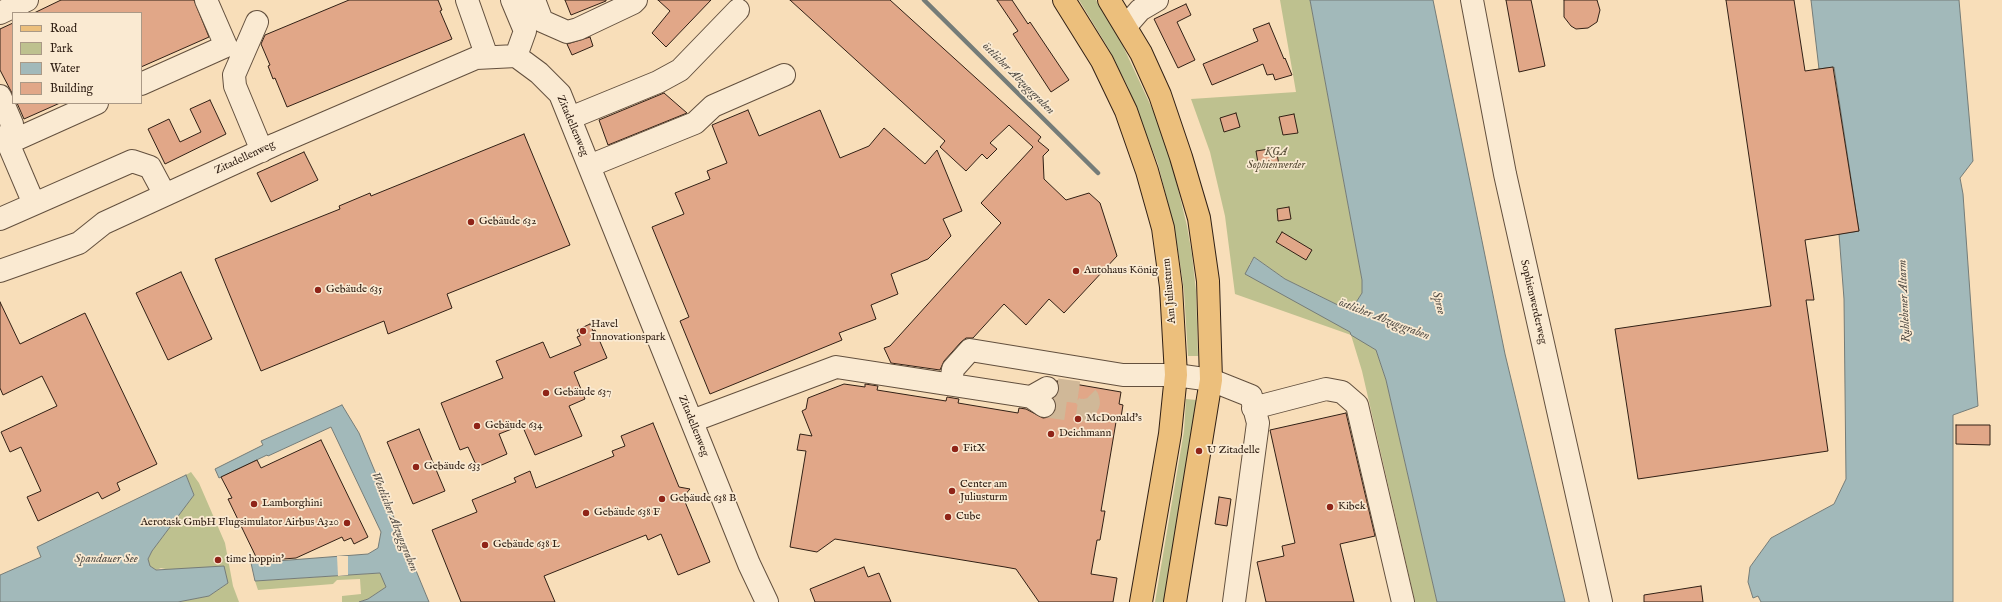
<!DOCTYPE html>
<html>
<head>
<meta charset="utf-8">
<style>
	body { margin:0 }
	#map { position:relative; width:2002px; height:602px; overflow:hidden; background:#f8deb9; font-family:"IM FELL English",serif }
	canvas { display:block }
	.legend { position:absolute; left:12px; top:12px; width:130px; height:92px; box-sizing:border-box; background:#faead2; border:1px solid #aa9986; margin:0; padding:5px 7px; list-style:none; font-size:12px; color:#312015 }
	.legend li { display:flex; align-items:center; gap:8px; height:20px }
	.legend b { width:20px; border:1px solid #aa9986 }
</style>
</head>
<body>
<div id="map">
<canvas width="2002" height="602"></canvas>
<ul class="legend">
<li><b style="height:5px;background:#ecbf7c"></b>Road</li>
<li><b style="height:11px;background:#bec18f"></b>Park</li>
<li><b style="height:11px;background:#a2b9ba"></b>Water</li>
<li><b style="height:11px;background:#e1a788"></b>Building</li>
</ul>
</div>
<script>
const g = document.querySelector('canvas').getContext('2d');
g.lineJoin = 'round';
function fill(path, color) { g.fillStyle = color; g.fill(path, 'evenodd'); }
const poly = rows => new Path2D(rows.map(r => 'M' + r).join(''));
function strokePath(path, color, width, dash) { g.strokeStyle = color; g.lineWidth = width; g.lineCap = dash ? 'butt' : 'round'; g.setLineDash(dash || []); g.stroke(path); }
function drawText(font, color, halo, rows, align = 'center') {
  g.font = font + ' "IM FELL English",serif'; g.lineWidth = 3.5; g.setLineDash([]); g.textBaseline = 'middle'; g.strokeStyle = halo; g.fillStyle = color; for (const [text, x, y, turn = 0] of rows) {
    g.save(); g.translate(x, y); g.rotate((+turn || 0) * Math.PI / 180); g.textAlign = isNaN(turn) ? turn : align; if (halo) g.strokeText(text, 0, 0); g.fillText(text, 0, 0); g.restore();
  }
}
fill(poly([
	[1079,0,1096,0,1122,44,1157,119,1171,160,1187,226,1192,255,1196,291,1198,356,1188,356,1184,291,1179,257,1174,227,1158,164,1128,87,1110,51],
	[1280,0,1310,0,1362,280,1362,293,1355,304,1344,308,1285,279,1254,257,1249,265,1376,350,1386,380,1437,602,1415,602,1362,371,1351,335,1235,294,1225,216,1210,152,1191,99,1296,92],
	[1186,399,1197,400,1164,602,1155,602,1184,431],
	[191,472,199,483,225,543,233,586,239,602,178,602,209,596,228,583,161,568,156,570,150,566,148,559,152,551,194,495,186,475],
	[381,573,386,587,368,599,359,602,342,602,342,596,361,594,360,579,337,580,333,584,258,590,255,581]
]), '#bec18f');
const water = poly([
	[1310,0,1433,0,1505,354,1565,602,1437,602,1386,380,1376,350,1351,335,1350,332,1245,274,1254,257,1285,279,1344,308,1355,304,1362,293,1362,280,1310,0],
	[1811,0,1959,0,1973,161,1960,178,1963,194,1978,406,1953,415,1953,602,1761,602,1758,596,1753,598,1748,582,1750,567,1771,538,1834,504,1846,479,1844,299,1839,234,1859,231,1834,67,1819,69,1811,0],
	[342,405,359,433,429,602,359,602,368,599,386,587,380,573,255,581,251,563,368,554,378,548,381,532,331,427,268,456,267,455,219,478,215,469,263,445,261,441,342,405],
	[186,475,194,495,152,551,148,559,150,566,156,570,224,566,228,583,209,596,178,602,0,602,0,575,41,557,37,547,186,475]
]);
fill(water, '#a2b9ba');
strokePath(water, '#757c78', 1);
fill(poly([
	[337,556,348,556,348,575,338,576]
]), '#f8deb9');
strokePath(poly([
	[924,0,1098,173]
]), '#757c78', 4.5);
const building = poly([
	[61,0,194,0,209,37,141,67,141,13,34,13,61,0],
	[349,0,438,0,442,10,440,11,452,39,287,107,275,78,273,79,268,66,270,65,261,44,265,35,349,0],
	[565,0,606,0,606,1,571,15,565,0],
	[658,0,711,0,666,47,652,33,670,11,658,0],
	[790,0,890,0,1041,137,1038,141,1049,150,1043,156,1044,179,1066,200,1089,193,1100,203,1117,256,1064,313,1049,299,1026,325,1004,304,973,338,966,338,961,342,944,361,940,370,891,363,884,348,890,346,1001,223,981,203,1033,147,1009,125,990,143,997,149,987,159,982,154,966,171,940,147,945,141,790,0],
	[997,0,1012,0,1028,24,1030,22,1069,80,1051,92,1013,34,1018,31,997,0],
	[1506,0,1531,0,1545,66,1519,72,1506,0],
	[1564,0,1597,0,1600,10,1597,22,1588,28,1576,29,1571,26,1564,17,1564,0],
	[1726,0,1794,0,1805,71,1833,67,1859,231,1805,240,1814,300,1806,300,1828,451,1638,479,1615,329,1771,306,1726,0],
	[1186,4,1191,15,1177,22,1195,60,1178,68,1154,19,1186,4],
	[13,23,13,95,0,70,0,29,13,23],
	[1269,23,1284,59,1285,58,1292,75,1275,80,1273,74,1267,75,1263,64,1212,85,1203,64,1258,41,1253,29,1269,23],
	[590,37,593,46,572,55,567,44,590,37],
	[664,93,687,113,608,145,599,120,664,93],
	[210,100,226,134,165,164,148,129,169,119,180,142,201,132,190,109,210,100],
	[17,103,60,103,24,119,17,103],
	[748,110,759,136,820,110,840,158,869,146,884,128,925,164,937,150,962,211,943,219,951,236,928,259,891,274,898,294,871,305,876,319,839,333,842,340,710,394,680,321,689,317,652,227,684,214,675,193,710,179,707,171,727,163,712,125,748,110],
	[1236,113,1240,127,1224,132,1220,118,1236,113],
	[1294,114,1298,133,1283,135,1279,117,1294,114],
	[524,134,570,245,447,294,452,308,388,334,384,321,261,371,215,259,340,209,339,206,370,193,371,196,524,134],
	[1276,148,1279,165,1259,169,1256,151,1276,148],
	[304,152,318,180,271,202,257,173,304,152],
	[1289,207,1291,219,1278,221,1277,209,1289,207],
	[1282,232,1312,250,1306,260,1276,242,1282,232],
	[181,272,212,339,168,360,136,293,181,272],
	[0,302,20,344,85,313,157,464,117,483,120,490,102,499,98,492,38,521,27,497,41,491,21,447,10,452,1,432,57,406,42,376,3,395,0,388,0,302],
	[590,324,593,331,595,330,607,358,574,372,585,399,569,406,582,436,535,455,522,425,499,434,507,454,477,467,468,447,460,450,441,403,503,378,496,361,543,342,550,358,581,345,577,337,580,336,577,330,590,324],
	[1057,381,1121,392,1119,404,1123,405,1121,417,1117,416,1101,511,1105,511,1100,540,1097,540,1091,574,1117,578,1113,602,1039,602,1016,569,1005,567,835,539,817,552,790,547,806,451,797,450,800,434,812,436,802,411,806,409,808,398,844,384,865,387,865,384,878,386,877,390,946,401,947,397,959,399,958,403,1018,413,1019,408,1026,409,1043,418,1050,417,1054,413,1056,407,1054,399,1058,394,1059,389,1057,381],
	[1346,413,1375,536,1340,544,1354,602,1266,602,1257,562,1284,556,1282,546,1295,543,1270,430,1346,413],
	[653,423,679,487,690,489,683,497,710,562,678,575,661,534,648,540,646,535,544,576,555,602,461,602,432,530,477,512,472,500,516,482,514,478,530,471,536,488,614,456,612,451,625,446,621,436,653,423],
	[1956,425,1990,425,1990,445,1956,444,1956,425],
	[419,429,445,491,413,504,387,442,419,429],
	[321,440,368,537,354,544,351,538,344,541,342,537,296,558,258,561,228,499,232,498,221,477,257,460,261,468,321,440],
	[1219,497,1231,499,1227,526,1215,524,1219,497],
	[864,567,868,577,879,573,891,602,815,602,810,589,864,567],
	[1701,586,1703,602,1644,602,1644,595,1701,586]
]);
fill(building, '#e1a788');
strokePath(building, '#312015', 1);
strokePath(poly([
	[1044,406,1080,411,1086,409,1089,403,1088,398,1083,393,1047,388]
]), '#d0b898', 22, [22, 11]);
const minor = poly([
	[467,0,487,57],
	[512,0,525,31,516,56],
	[534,0,542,21,567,32,578,29,633,3,636,0],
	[1472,0,1505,174,1601,602],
	[0,13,27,0],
	[257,22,234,75,235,86,262,151],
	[1126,26,1140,10,1157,0],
	[141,84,226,46,206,0],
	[0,96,12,124,8,143,34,204],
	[570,118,658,82,680,70,738,10],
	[8,143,97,103],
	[589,166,695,123,713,106,784,75],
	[0,219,132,161,150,167,165,195],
	[0,271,79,243,104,223,276,144,476,58,516,56,539,73,560,94,749,564,767,602],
	[951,383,953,369,970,350,1123,375,1176,375,1211,380,1251,396,1258,423,1234,602],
	[1044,406,1031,397,1047,388],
	[1253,408,1326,389,1342,392,1357,405,1403,602],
	[692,421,836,367,1031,397]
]);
const major = poly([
	[1064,0,1102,61,1126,111,1147,171,1163,228,1171,287,1176,375,1170,434,1141,602],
	[1109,0,1141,53,1160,95,1181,157,1199,218,1208,281,1211,380,1175,602]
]);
strokePath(minor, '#63503e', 24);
strokePath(major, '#312015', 24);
strokePath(minor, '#faead2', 22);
strokePath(major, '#ecbf7c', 22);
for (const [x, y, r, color] of [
	[471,222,4,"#8f2418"],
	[1076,271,4,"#8f2418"],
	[318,290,4,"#8f2418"],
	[583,331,4,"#8f2418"],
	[546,393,4,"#8f2418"],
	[1078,419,4,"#8f2418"],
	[477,426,4,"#8f2418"],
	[1051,434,4,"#8f2418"],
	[955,449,4,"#8f2418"],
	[1199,451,4,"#8f2418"],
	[416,467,4,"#8f2418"],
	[952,491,4,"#8f2418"],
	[662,499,4,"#8f2418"],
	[254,504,4,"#8f2418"],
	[1330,507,4,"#8f2418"],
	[586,513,4,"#8f2418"],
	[948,517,4,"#8f2418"],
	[347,523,4,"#8f2418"],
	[485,545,4,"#8f2418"],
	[218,560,4,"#8f2418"]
]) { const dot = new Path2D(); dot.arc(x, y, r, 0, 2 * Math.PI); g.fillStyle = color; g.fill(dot); strokePath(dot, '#faead2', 1.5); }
drawText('11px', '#312015', '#faead2', [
	["Zitadellenweg",572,126,67],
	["Zitadellenweg",245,158,-25],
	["Am Juliusturm",1170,291,-95],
	["Sophienwerderweg",1533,302,77],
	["Zitadellenweg",693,426,68]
]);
drawText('italic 11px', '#5b503a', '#faead2', [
	["KGA",1276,153],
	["Sophienwerder",1276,166]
]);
drawText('11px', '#312015', '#faead2', [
	["Gebäude 632",479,222],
	["Autohaus König",1084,271],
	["Gebäude 635",326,290],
	["Havel",591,325],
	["Innovationspark",591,338],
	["Gebäude 637",554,393],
	["McDonald's",1086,419],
	["Gebäude 634",485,426],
	["Deichmann",1059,434],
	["FitX",963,449],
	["U Zitadelle",1207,451],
	["Gebäude 633",424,467],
	["Center am",960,485],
	["Juliusturm",960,498],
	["Gebäude 638 B",670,499],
	["Lamborghini",262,504],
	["Kibek",1338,507],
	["Gebäude 638 F",594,513],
	["Cube",956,517],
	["Aerotask GmbH Flugsimulator Airbus A320",339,523,"right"],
	["Gebäude 638 L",493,545],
	["time hoppin'",226,560]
], 'left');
drawText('italic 12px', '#534e47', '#faead2', [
	["östlicher Abzugsgraben",1018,79,45],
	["Ruhlebener Altarm",1905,301,-93],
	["Spree",1438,303,76],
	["östlicher Abzugsgraben",1384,320,21],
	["Westlicher Abzugsgraben",394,522,68],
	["Spandauer See",106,560]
]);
</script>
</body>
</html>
